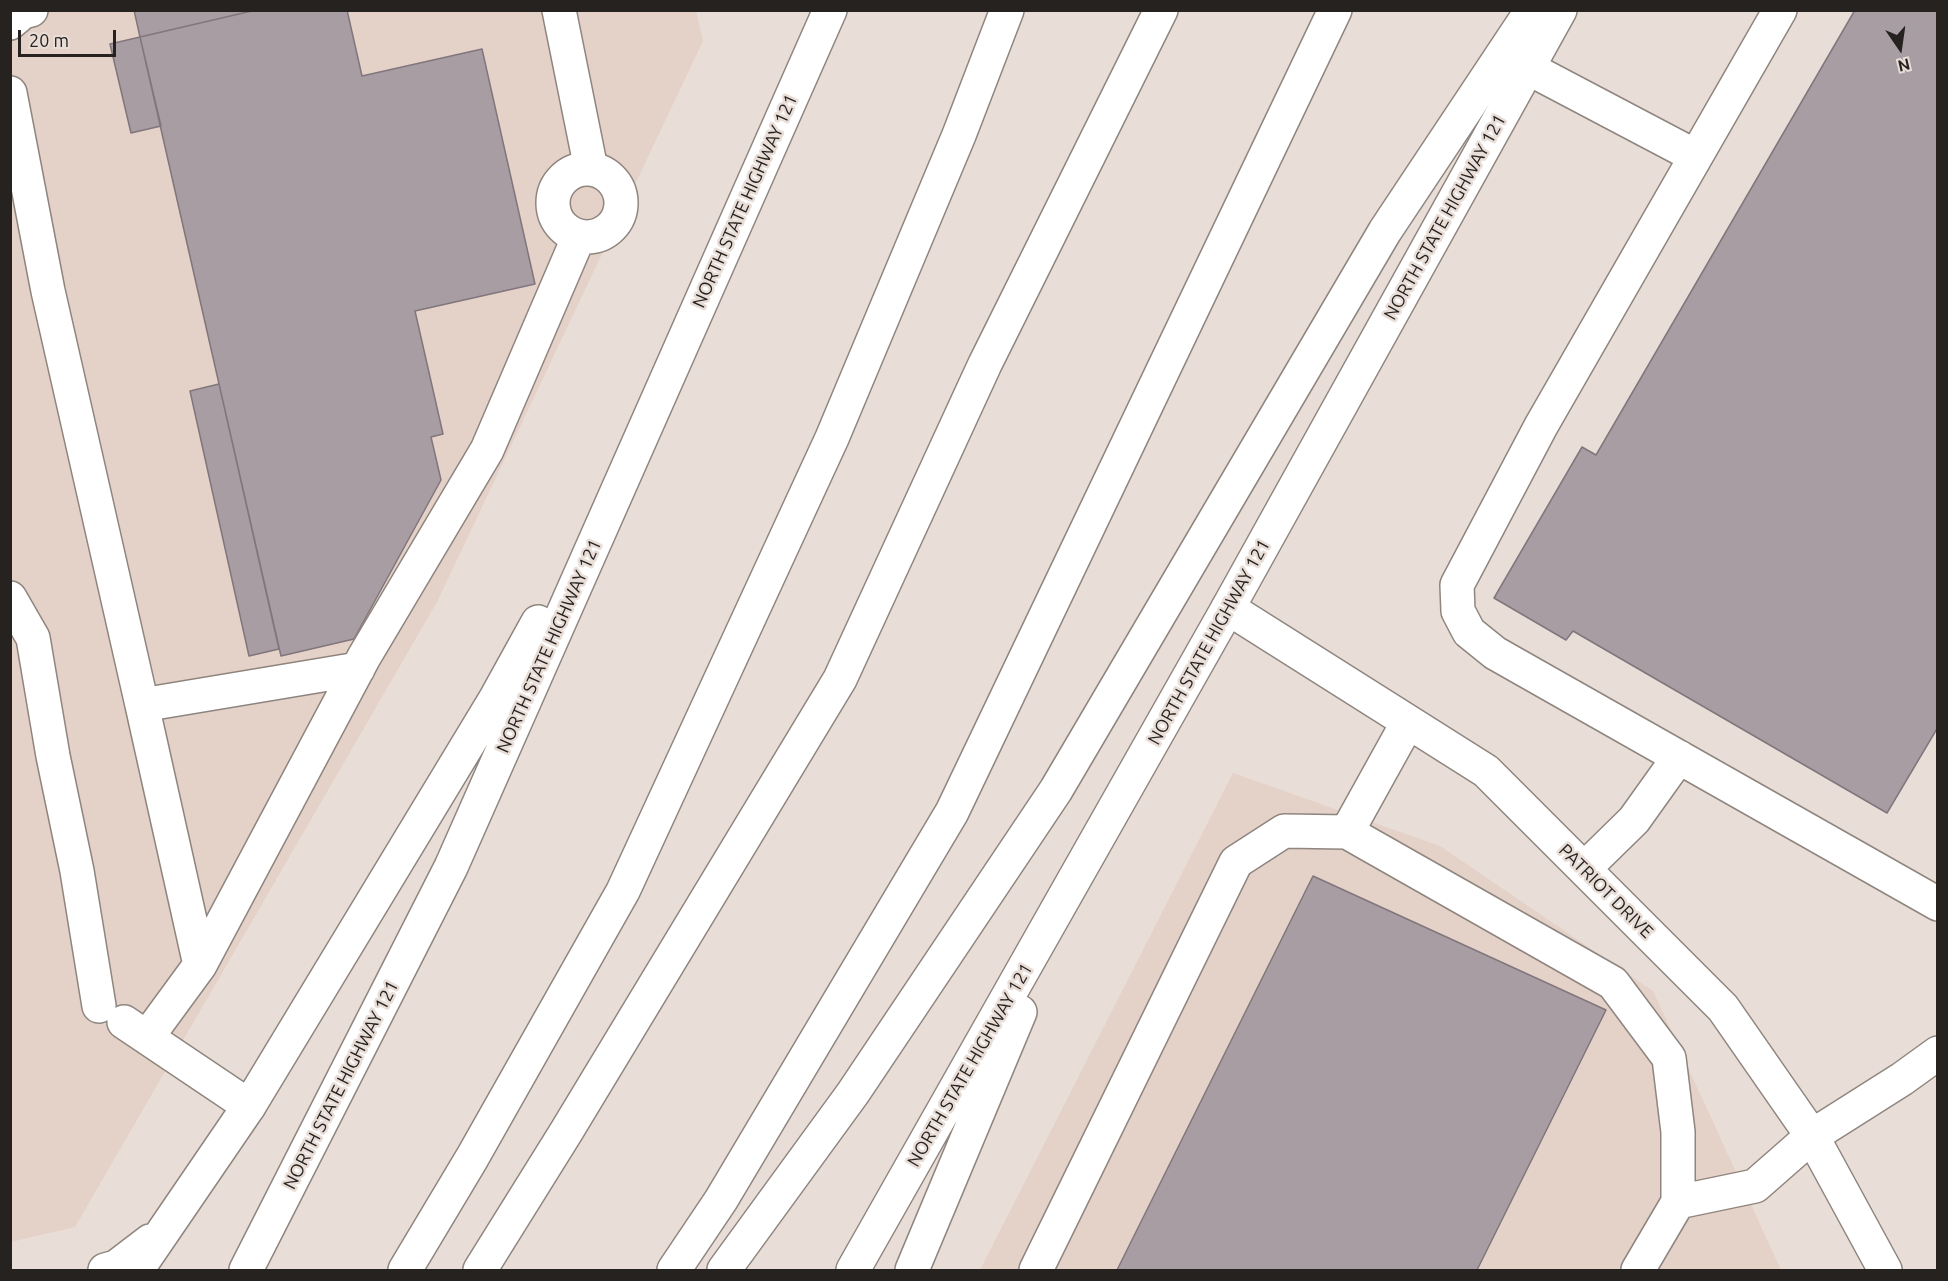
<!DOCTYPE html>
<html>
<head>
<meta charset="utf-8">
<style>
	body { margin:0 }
	#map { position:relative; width:1948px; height:1281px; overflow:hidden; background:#e9ded7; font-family:Ubuntu,sans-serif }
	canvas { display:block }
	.frame { position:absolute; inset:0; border:12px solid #262220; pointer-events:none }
	.north { position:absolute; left:1870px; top:18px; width:60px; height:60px; -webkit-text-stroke:4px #e9ded7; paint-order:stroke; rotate:167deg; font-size:16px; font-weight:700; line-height:24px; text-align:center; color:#262220 }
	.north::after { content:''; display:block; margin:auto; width:21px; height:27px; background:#262220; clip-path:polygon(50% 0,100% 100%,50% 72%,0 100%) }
	.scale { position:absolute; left:18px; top:30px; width:98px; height:27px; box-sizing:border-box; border:3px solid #262220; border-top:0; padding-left:8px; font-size:18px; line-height:21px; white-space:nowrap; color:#262220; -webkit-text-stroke:4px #e9ded7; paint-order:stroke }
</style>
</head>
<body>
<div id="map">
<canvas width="1948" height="1281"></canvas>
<div class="frame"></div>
<div class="north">N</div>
<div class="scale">20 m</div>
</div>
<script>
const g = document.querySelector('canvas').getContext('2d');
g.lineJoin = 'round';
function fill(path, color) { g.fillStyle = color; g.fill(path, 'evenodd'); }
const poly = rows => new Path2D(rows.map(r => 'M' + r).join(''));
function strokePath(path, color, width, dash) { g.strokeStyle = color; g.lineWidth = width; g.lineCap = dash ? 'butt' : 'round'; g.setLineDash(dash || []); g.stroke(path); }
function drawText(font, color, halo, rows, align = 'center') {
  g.font = font + ' Ubuntu,sans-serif'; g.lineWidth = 5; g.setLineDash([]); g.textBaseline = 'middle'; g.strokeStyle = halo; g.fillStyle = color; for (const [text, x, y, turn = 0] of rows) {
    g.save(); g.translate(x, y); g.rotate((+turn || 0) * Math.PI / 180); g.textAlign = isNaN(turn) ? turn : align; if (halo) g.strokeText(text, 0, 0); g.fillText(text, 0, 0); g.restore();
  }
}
fill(poly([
	[696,10,703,41,437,602,75,1227,11,1242,10,11],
	[1233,773,1440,846,1653,991,1781,1270,980,1270]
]), '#e4d1c8');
const building = poly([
	[134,10,256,10,140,37,134,10],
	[256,10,347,10,362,76,482,49,535,284,415,311,443,434,431,437,441,480,354,639,281,656,140,37,256,10],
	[1855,10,1938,10,1938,727,1887,813,1573,631,1566,640,1494,598,1582,447,1596,455,1855,10],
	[140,37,161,126,131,133,110,44,140,37],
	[219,384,279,649,249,656,190,391,219,384],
	[1313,876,1606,1010,1477,1270,1117,1270,1313,876]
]);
fill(building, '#a89da3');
strokePath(building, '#80767c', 1.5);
const minor = poly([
	[559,10,591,169],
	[1780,10,1541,426,1457,585,1458,611,1469,632,1495,653,1938,904],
	[10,23,23,12,31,10],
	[1528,68,1695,156],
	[10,93,48,291,142,705],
	'553 203a34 34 0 1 1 68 0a34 34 0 1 1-68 0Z',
	[10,598,33,638,53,756,77,871,99,1006],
	[1228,608,1486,771,1723,1008,1812,1136,1885,1270],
	[1347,832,1613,983,1669,1058,1678,1132,1678,1202],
	[1584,869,1634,820,1679,757],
	[200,965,142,705,358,669],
	[124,1022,249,1106],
	[148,1036,200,965,364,657,487,450,579,236],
	[1036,1270,1236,862,1284,831,1347,832,1408,722],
	[1638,1270,1678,1202,1755,1186,1812,1136,1902,1079,1938,1053]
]);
const major = poly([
	[105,1270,116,1267,150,1241],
	[137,1270,249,1106,496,698,538,622],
	[246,1270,451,867,830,10],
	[853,1270,1228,608,1560,10],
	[912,1270,1020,1012]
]);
const highway = poly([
	[405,1270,472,1158,623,891,832,438,959,135,1007,10],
	[480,1270,566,1132,840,679,985,364,1161,10],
	[674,1270,721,1200,952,812,1335,10],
	[724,1270,853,1093,1056,790,1385,231,1532,10]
]);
strokePath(minor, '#8f857f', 36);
strokePath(major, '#8f857f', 36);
strokePath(highway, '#8f857f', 36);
strokePath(minor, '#fff', 33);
strokePath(major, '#fff', 33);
strokePath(highway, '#fff', 33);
drawText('18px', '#262220', '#e9ded7', [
	["NORTH STATE HIGHWAY 121",745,201,-66],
	["NORTH STATE HIGHWAY 121",1445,217,-61],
	["NORTH STATE HIGHWAY 121",1209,642,-61],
	["NORTH STATE HIGHWAY 121",549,646,-66],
	["PATRIOT DRIVE",1606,891,45],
	["NORTH STATE HIGHWAY 121",970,1065,-60],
	["NORTH STATE HIGHWAY 121",341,1085,-63]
]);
</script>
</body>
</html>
